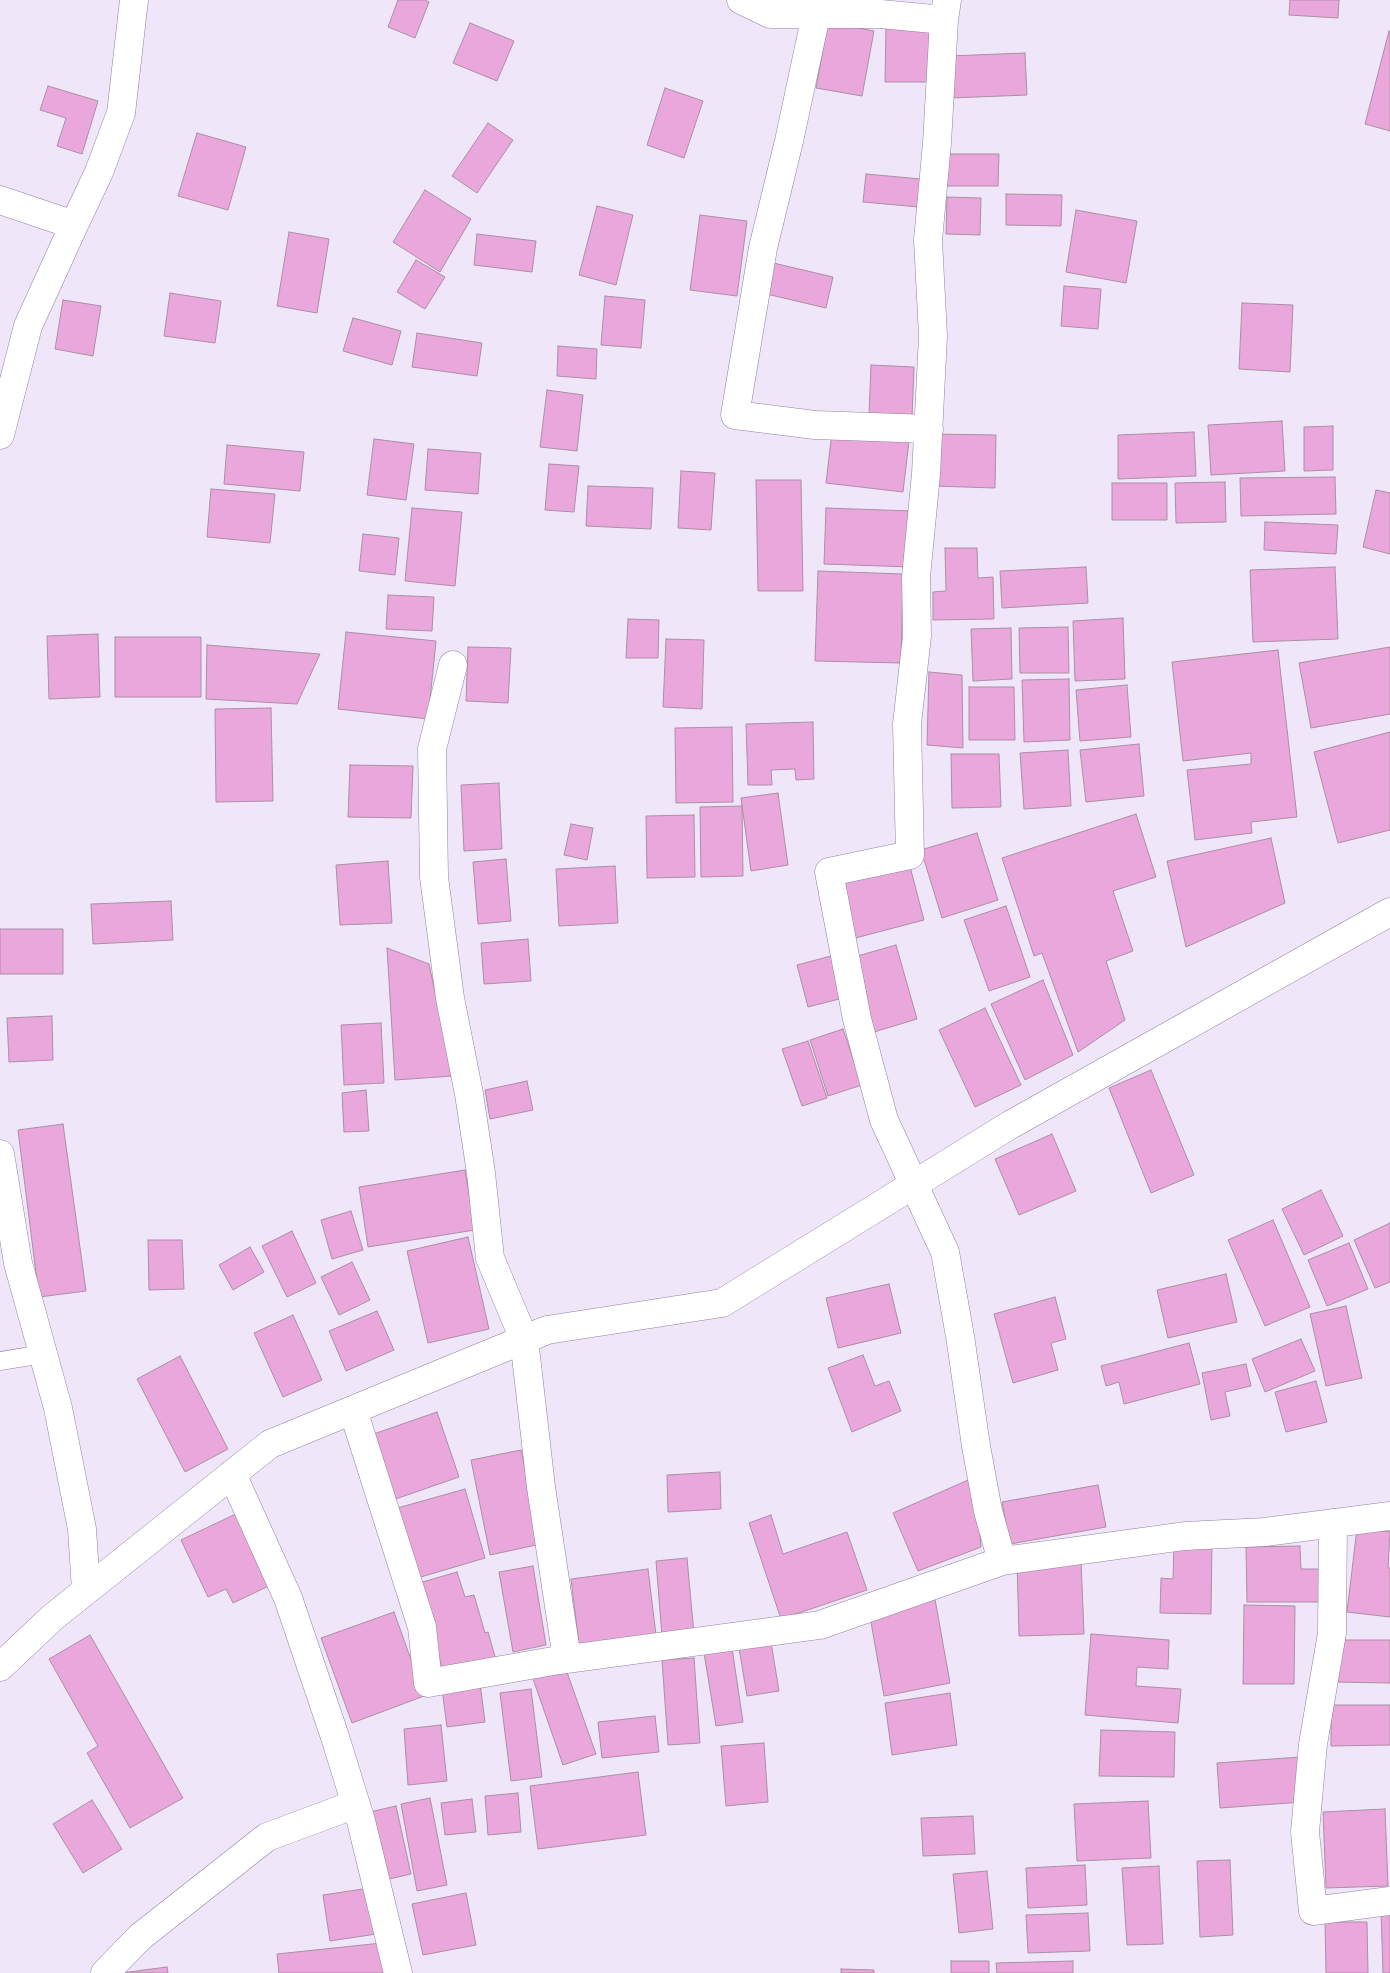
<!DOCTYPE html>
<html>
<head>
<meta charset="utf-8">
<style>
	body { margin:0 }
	canvas { display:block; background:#f0e6fa }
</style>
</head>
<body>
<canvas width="1390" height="1973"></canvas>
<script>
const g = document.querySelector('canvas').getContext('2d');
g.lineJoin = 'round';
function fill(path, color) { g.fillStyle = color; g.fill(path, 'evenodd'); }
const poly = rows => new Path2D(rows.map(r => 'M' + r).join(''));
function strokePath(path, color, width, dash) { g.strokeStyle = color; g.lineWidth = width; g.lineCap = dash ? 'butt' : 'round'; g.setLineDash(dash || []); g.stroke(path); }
const building = poly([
	[398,0,425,0,429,2,415,38,388,27,398,0],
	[1290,0,1339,0,1338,18,1289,15,1290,0],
	[828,22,874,31,862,96,816,88,828,22],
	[470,23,514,41,497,81,453,63,470,23],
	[886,25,937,27,935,82,885,82,886,25],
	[1389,31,1390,32,1390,131,1365,124,1389,31],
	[1025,53,1027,95,951,98,949,56,1025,53],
	[48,86,98,101,82,154,57,146,66,118,40,110,48,86],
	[665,88,703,101,684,158,647,145,665,88],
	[488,123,513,140,477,193,452,176,488,123],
	[197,133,246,147,228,210,178,196,197,133],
	[946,154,999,154,998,186,945,186,946,154],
	[866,174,921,179,919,207,863,202,866,174],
	[425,190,471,219,440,272,393,242,425,190],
	[1006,194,1062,195,1061,226,1006,225,1006,194],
	[947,197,981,198,980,235,946,234,947,197],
	[597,206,633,215,616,285,579,275,597,206],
	[1076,210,1137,221,1126,283,1066,272,1076,210],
	[700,215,747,221,737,296,690,290,700,215],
	[289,232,329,239,317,313,277,306,289,232],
	[477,234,536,241,532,272,474,265,477,234],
	[416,260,445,277,425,309,397,292,416,260],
	[765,261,833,277,826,308,758,292,765,261],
	[1064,286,1101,289,1098,329,1061,326,1064,286],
	[170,293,221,301,215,343,164,336,170,293],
	[605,296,645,300,641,348,601,345,605,296],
	[63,300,101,306,93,356,55,349,63,300],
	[1242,303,1293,305,1290,372,1239,369,1242,303],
	[353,318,401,331,392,365,343,351,353,318],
	[417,333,482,343,477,376,412,367,417,333],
	[558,346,597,349,596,379,557,376,558,346],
	[871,365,914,367,912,416,869,415,871,365],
	[547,390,583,395,577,451,540,447,547,390],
	[1282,421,1285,471,1211,475,1208,425,1282,421],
	[1333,426,1333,470,1304,471,1304,427,1333,426],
	[832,432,909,441,903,492,826,483,832,432],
	[1194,432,1196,476,1118,479,1118,435,1194,432],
	[934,434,996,435,995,488,933,486,934,434],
	[374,439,414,444,406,500,367,495,374,439],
	[227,445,304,452,300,491,224,484,227,445],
	[428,449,481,453,478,494,425,490,428,449],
	[549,464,579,466,574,512,545,510,549,464],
	[681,471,715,473,711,530,678,528,681,471],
	[1335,477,1336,514,1241,516,1240,478,1335,477],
	[756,480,801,480,803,591,758,591,756,480],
	[1225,482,1226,522,1176,523,1175,483,1225,482],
	[1112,483,1167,483,1167,520,1112,520,1112,483],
	[588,486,653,488,651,529,586,526,588,486],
	[211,489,275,494,270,543,207,537,211,489],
	[1376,490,1390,493,1390,554,1363,547,1376,490],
	[412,508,462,512,455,586,405,581,412,508],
	[826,508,913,511,911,567,824,564,826,508],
	[1265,522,1338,525,1336,554,1264,550,1265,522],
	[363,534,399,538,395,575,359,571,363,534],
	[945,548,977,548,978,578,993,577,994,619,933,620,933,592,946,591,945,548],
	[1086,567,1088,603,1002,608,1000,571,1086,567],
	[1335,567,1338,639,1253,642,1250,570,1335,567],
	[818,571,903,574,901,663,815,661,818,571],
	[388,595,434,597,432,631,386,629,388,595],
	[1123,618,1125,679,1075,681,1073,621,1123,618],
	[628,619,659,620,658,658,626,658,628,619],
	[1068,627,1069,673,1020,673,1019,628,1068,627],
	[1011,628,1012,679,973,681,971,629,1011,628],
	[346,632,436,641,428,719,338,709,346,632],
	[98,634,100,697,49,699,47,636,98,634],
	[115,637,201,637,201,697,115,697,115,637],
	[666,639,704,640,702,709,663,707,666,639],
	[207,645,320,654,297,704,206,699,207,645],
	[468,647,511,648,508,703,466,701,468,647],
	[1390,647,1390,714,1311,728,1299,663,1390,647],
	[1278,650,1297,817,1251,822,1252,833,1195,840,1187,770,1251,764,1251,753,1183,761,1172,662,1278,650],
	[929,672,962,675,963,748,927,745,929,672],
	[1069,679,1070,740,1024,742,1022,680,1069,679],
	[1127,685,1131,737,1080,741,1076,690,1127,685],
	[969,687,1014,687,1015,740,969,740,969,687],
	[271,708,273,801,216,802,215,709,271,708],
	[813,722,814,779,796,780,795,769,771,770,772,785,748,785,746,724,813,722],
	[732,727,733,802,676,803,675,728,732,727],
	[1390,732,1390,830,1338,843,1314,752,1390,732],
	[1139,744,1144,796,1086,802,1080,750,1139,744],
	[1068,750,1071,806,1024,809,1020,753,1068,750],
	[951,754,999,754,1001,807,952,808,951,754],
	[350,765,413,766,411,818,348,817,350,765],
	[499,783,502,849,464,851,461,785,499,783],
	[778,793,788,865,751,871,741,798,778,793],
	[742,806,743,876,701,877,700,807,742,806],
	[1136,814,1156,877,1113,891,1133,951,1106,961,1125,1020,1078,1052,1042,953,1034,956,1002,858,1136,814],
	[694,815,695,877,647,878,646,816,694,815],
	[571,824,593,828,587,860,564,855,571,824],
	[977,833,998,900,942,918,921,850,977,833],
	[1271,838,1285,903,1186,947,1167,861,1271,838],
	[506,859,511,921,478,924,473,862,506,859],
	[908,859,924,920,848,940,832,879,908,859],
	[388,861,392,923,340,925,336,865,388,861],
	[615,866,618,923,559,926,556,869,615,866],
	[171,901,173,940,93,944,91,904,171,901],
	[1006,906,1030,977,989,991,964,920,1006,906],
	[0,929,63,929,63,974,0,974,0,929],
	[528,939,531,981,484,984,481,943,528,939],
	[896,945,917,1019,874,1032,854,957,896,945],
	[387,948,429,964,453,1076,395,1080,387,948],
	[831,956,843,998,808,1007,797,965,831,956],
	[1043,980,1073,1055,1025,1080,991,1004,1043,980],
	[985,1008,1021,1085,975,1107,939,1030,985,1008],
	[52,1016,53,1060,9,1062,7,1018,52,1016],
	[381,1023,384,1083,344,1085,341,1025,381,1023],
	[843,1029,862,1085,828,1096,810,1040,843,1029],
	[808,1041,827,1098,802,1106,782,1049,808,1041],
	[1151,1070,1194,1175,1151,1193,1109,1088,1151,1070],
	[527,1081,533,1110,490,1119,485,1090,527,1081],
	[366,1090,369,1131,344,1132,342,1093,366,1090],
	[63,1124,86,1291,39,1297,18,1130,63,1124],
	[1052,1134,1076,1191,1019,1215,995,1159,1052,1134],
	[465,1170,475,1230,368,1247,359,1187,465,1170],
	[1321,1190,1343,1236,1304,1255,1282,1209,1321,1190],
	[351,1211,363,1250,332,1259,321,1220,351,1211],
	[1273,1220,1310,1307,1265,1326,1228,1240,1273,1220],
	[1390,1223,1390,1282,1375,1288,1354,1240,1390,1223],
	[292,1231,316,1283,287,1297,262,1246,292,1231],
	[468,1237,489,1329,428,1343,407,1251,468,1237],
	[148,1240,182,1240,184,1289,149,1290,148,1240],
	[1349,1243,1368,1289,1327,1306,1308,1260,1349,1243],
	[250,1247,264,1272,233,1290,219,1265,250,1247],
	[352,1262,370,1300,339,1315,321,1277,352,1262],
	[1226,1274,1237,1322,1168,1338,1157,1290,1226,1274],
	[889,1284,901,1333,838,1348,826,1298,889,1284],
	[1055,1297,1066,1339,1051,1343,1058,1370,1013,1383,994,1314,1055,1297],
	[1346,1306,1362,1378,1326,1386,1310,1314,1346,1306],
	[377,1311,394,1350,346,1371,329,1331,377,1311],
	[293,1315,322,1380,283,1397,254,1333,293,1315],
	[1301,1339,1315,1371,1265,1392,1252,1359,1301,1339],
	[1189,1343,1200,1384,1124,1404,1119,1382,1106,1386,1101,1366,1189,1343],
	[863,1355,875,1386,889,1381,901,1411,852,1432,828,1368,863,1355],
	[180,1356,228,1449,185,1472,137,1379,180,1356],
	[1246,1364,1251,1386,1225,1392,1230,1416,1211,1420,1202,1373,1246,1364],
	[1316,1381,1327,1422,1286,1432,1275,1392,1316,1381],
	[437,1412,459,1477,387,1502,365,1437,437,1412],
	[521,1450,541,1544,490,1555,471,1460,521,1450],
	[720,1472,721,1509,668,1512,667,1475,720,1472],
	[975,1477,981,1547,918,1571,893,1513,975,1477],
	[1098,1485,1106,1527,1010,1544,1002,1502,1098,1485],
	[465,1489,485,1558,414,1579,394,1509,465,1489],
	[242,1511,275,1583,233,1603,226,1589,208,1597,181,1540,242,1511],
	[771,1515,783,1554,847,1532,867,1590,781,1619,749,1523,771,1515],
	[1357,1528,1390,1532,1388,1568,1390,1568,1390,1617,1347,1612,1357,1528],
	[1174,1541,1212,1542,1211,1614,1160,1613,1161,1578,1173,1579,1174,1541],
	[1300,1546,1301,1569,1326,1569,1327,1602,1247,1602,1246,1547,1300,1546],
	[687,1558,694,1634,662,1636,656,1561,687,1558],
	[1081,1560,1084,1634,1019,1636,1017,1562,1081,1560],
	[533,1566,546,1645,513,1652,499,1572,533,1566],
	[648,1569,656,1635,579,1645,571,1579,648,1569],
	[457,1572,465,1597,474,1595,485,1633,488,1632,496,1660,444,1675,419,1583,457,1572],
	[935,1599,950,1683,884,1696,869,1611,935,1599],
	[1244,1605,1295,1606,1294,1684,1243,1684,1244,1605],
	[394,1612,424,1696,352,1723,321,1638,394,1612],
	[1091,1634,1169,1640,1168,1669,1137,1667,1136,1686,1181,1689,1178,1723,1085,1715,1091,1634],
	[90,1635,183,1798,130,1828,87,1753,98,1746,49,1659,90,1635],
	[770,1636,779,1691,747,1696,738,1642,770,1636],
	[1334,1640,1390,1640,1390,1683,1334,1682,1334,1640],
	[732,1648,743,1722,716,1726,704,1653,732,1648],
	[694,1658,700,1743,668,1745,662,1660,694,1658],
	[563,1661,596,1754,563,1765,531,1673,563,1661],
	[480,1683,485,1722,447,1727,442,1689,480,1683],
	[531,1689,542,1777,511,1781,500,1693,531,1689],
	[950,1693,957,1745,892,1755,885,1703,950,1693],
	[1331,1705,1390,1705,1390,1745,1331,1746,1331,1705],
	[655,1716,659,1752,602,1758,598,1722,655,1716],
	[441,1725,447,1781,408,1785,404,1729,441,1725],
	[1101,1730,1175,1732,1174,1777,1099,1776,1101,1730],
	[764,1743,768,1802,726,1806,721,1746,764,1743],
	[1300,1757,1303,1802,1220,1808,1217,1763,1300,1757],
	[638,1772,646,1835,538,1849,530,1786,638,1772],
	[518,1793,521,1832,488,1835,485,1796,518,1793],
	[430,1798,447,1885,417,1891,401,1804,430,1798],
	[472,1799,476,1832,445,1835,441,1803,472,1799],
	[92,1800,122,1849,83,1873,53,1824,92,1800],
	[1148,1801,1151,1858,1077,1861,1074,1804,1148,1801],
	[396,1806,411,1874,385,1880,370,1812,396,1806],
	[1385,1809,1388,1886,1326,1888,1323,1812,1385,1809],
	[973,1816,975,1854,923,1856,921,1818,973,1816],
	[1230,1860,1233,1935,1200,1937,1197,1861,1230,1860],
	[1085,1865,1087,1905,1028,1908,1026,1868,1085,1865],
	[1159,1866,1163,1944,1127,1945,1122,1868,1159,1866],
	[987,1871,993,1929,959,1933,953,1874,987,1871],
	[376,1887,383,1933,330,1941,323,1895,376,1887],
	[466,1893,476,1945,423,1955,412,1904,466,1893],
	[1381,1911,1390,1911,1390,1973,1383,1973,1381,1911],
	[1088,1913,1090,1951,1028,1953,1026,1915,1088,1913],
	[1325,1922,1367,1922,1368,1973,1326,1973,1325,1922],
	[391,1942,395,1973,279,1973,277,1954,391,1942],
	[951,1961,989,1961,989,1973,951,1973,951,1961],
	[1073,1961,1073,1973,997,1973,996,1963,1073,1961],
	[167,1967,168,1973,121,1973,167,1967],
	[841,1969,874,1970,874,1973,841,1973,841,1969]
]);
fill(building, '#eaa7dc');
strokePath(building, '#ac8ea5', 1);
const lane = poly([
	[0,1361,43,1354]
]);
const street = poly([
	[741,0,770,14,881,14,944,20],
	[947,0,944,20,937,143,928,240,933,336,926,474,916,577,917,636,907,724,910,855,829,872,857,1019,884,1120,945,1252,960,1336,976,1446,988,1511,1002,1561],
	[816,15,789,141,763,248,735,415,815,425,929,429],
	[0,200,74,225,28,326,0,435],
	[74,225,99,172,121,113,134,0],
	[453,665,432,749,434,877,450,998,469,1094,481,1173,490,1258,524,1339,541,1487,567,1659],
	[0,1154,18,1263,58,1408,82,1529,86,1590],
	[353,1410,422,1627,428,1683,553,1661,820,1625,1002,1561,1185,1536,1265,1532,1390,1516],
	[232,1474,288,1598,335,1737,361,1821,398,1973],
	[1333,1523,1332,1633,1313,1744,1305,1832,1313,1911,1390,1901],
	[105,1973,140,1937,267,1837,356,1804]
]);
const secondary = poly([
	[0,1667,53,1617,270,1444,547,1330,722,1303,1010,1125,1390,912]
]);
strokePath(lane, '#9181a0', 19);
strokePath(street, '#9181a0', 29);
strokePath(secondary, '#9181a0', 29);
strokePath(lane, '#fff', 18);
strokePath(street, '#fff', 28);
strokePath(secondary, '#fff', 28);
</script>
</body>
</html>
